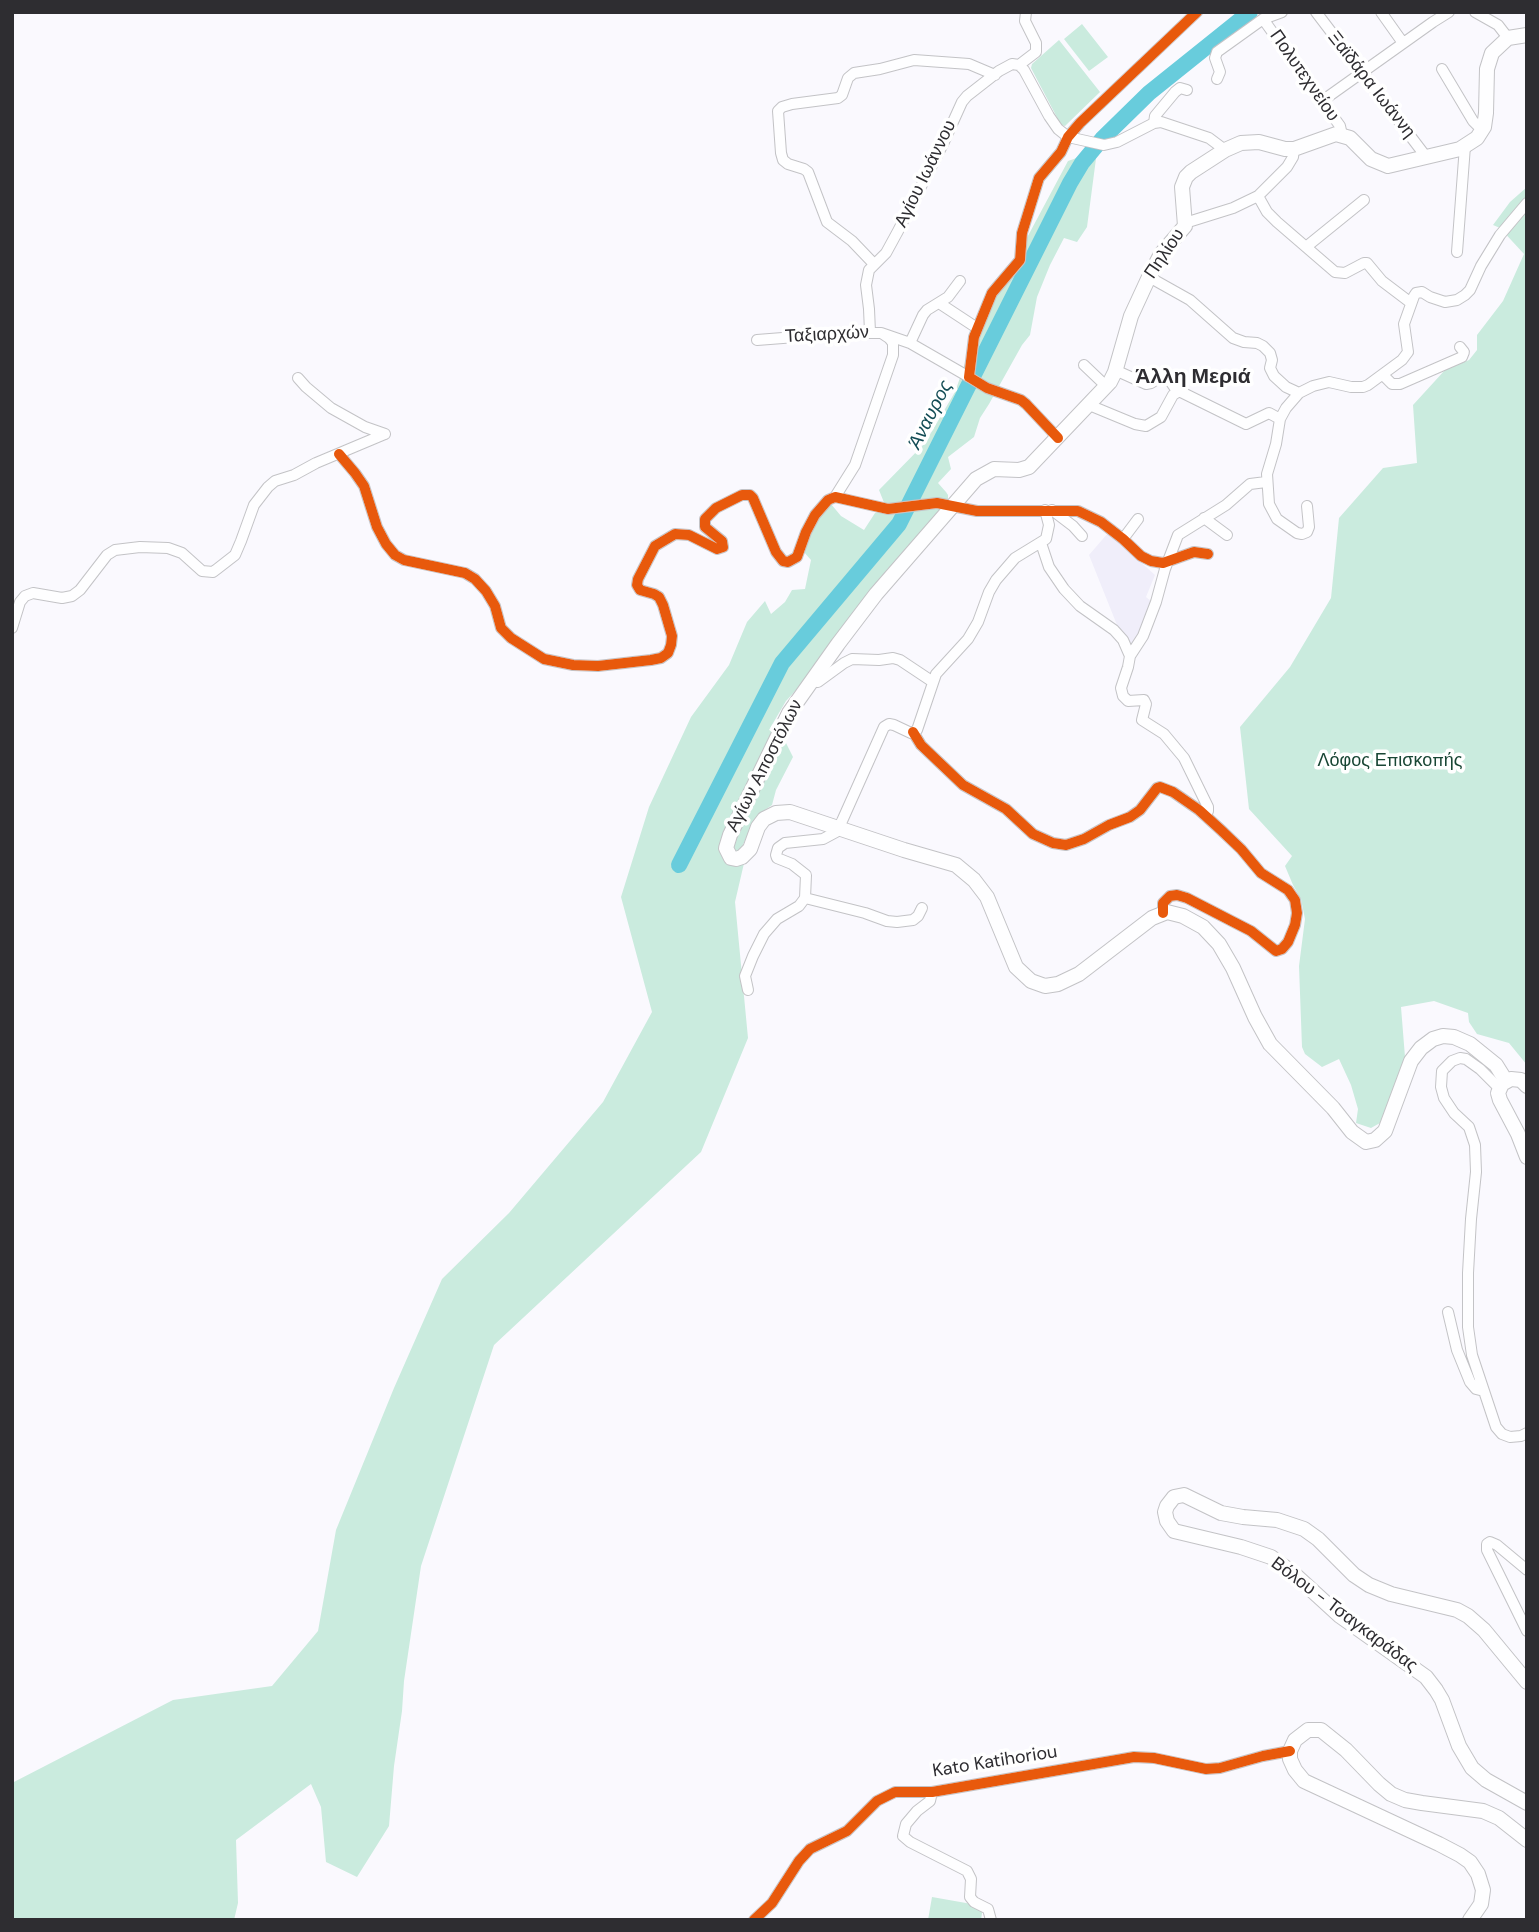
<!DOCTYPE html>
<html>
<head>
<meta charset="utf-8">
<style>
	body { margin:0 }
	#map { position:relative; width:1539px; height:1932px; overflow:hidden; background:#faf9fe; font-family:"DM Sans",sans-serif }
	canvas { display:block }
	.frame { position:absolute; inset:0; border:14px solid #2e2d31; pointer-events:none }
</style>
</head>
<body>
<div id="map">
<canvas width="1539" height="1932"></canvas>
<div class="frame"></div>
</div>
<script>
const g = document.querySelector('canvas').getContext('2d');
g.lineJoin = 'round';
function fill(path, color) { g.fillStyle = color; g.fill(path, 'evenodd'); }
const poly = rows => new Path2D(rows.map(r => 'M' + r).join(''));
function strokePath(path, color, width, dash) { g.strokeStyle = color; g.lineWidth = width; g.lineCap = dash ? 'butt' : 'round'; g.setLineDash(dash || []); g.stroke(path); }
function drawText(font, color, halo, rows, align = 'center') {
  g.font = font + ' "DM Sans",sans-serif'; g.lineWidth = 7; g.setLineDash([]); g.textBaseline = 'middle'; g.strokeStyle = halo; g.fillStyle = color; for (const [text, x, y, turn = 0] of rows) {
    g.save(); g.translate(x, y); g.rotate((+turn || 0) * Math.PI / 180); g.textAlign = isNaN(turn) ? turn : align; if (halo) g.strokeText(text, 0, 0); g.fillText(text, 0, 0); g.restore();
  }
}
fill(poly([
	[1108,533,1155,575,1146,597,1152,602,1141,631,1132,644,1121,633,1117,625,1089,555]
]), '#f0eefa');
fill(poly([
	[1082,24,1108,57,1089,71,1064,39],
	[1059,40,1100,92,1065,126,1061,125,1031,68,1032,64],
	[1097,151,1087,227,1077,242,1064,238,1050,265,1037,297,1030,335,1022,345,989,404,980,418,974,437,948,457,951,469,938,483,946,492,948,495,948,499,807,678,786,701,769,730,783,737,793,757,776,790,772,805,762,812,752,825,741,849,745,859,735,902,748,1038,701,1152,494,1345,421,1566,404,1681,402,1711,394,1766,389,1826,357,1877,326,1862,321,1807,311,1784,236,1840,238,1903,234,1920,12,1920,12,1783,173,1700,272,1686,318,1631,336,1530,394,1388,442,1279,509,1213,603,1102,652,1012,621,897,649,807,691,717,729,665,747,622,765,601,771,614,785,602,792,590,805,589,811,560,803,551,820,514,831,504,841,516,864,530,875,513,882,511,885,505,879,490,925,443,955,392,975,335,1068,161],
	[1527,187,1527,1065,1509,1043,1477,1034,1469,1022,1468,1013,1434,1001,1401,1007,1405,1057,1380,1123,1371,1128,1356,1123,1358,1109,1351,1085,1339,1059,1322,1067,1305,1054,1302,1047,1299,966,1305,919,1301,899,1293,885,1285,866,1292,856,1249,809,1240,727,1290,667,1331,598,1339,518,1383,468,1417,463,1413,405,1445,370,1469,360,1477,350,1477,335,1503,301,1524,254,1500,228,1493,225,1510,202],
	[932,1897,983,1906,981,1920,928,1920]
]), '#caebde');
strokePath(poly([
	[679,865,782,663,899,524,1070,183,1082,163,1102,139,1149,93,1250,12]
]), '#68ccdc', 16);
const minor = poly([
	[1316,12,1427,158],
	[1381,12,1403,43],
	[1475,12,1498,25,1508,38],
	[1263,19,1340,126,1342,135],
	[1019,65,1024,70,1049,116,1058,129,1068,137,1104,145,1117,142,1154,123,1161,122,1209,138,1225,150],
	[1442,69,1473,121,1477,125,1484,127],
	[1217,79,1220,72,1215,58,1217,52,1263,19,1282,12],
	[1322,101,1433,22,1449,12],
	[1154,123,1155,116,1175,92,1180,88,1187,90],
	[1258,196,1267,212,1277,222,1335,272,1345,273,1364,263,1367,263,1382,281,1411,303],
	[1185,223,1233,208,1258,196,1287,167,1293,157,1294,149],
	[1306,247,1364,200],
	[1457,252,1465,146],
	[874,264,852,241,827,222,808,172,804,169,788,164,783,160,781,153,778,111,782,107,792,104,838,98,842,95,848,78,854,73,880,69,914,60,969,64,995,75],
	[1149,277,1190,300,1233,338,1244,342,1257,343,1263,346,1270,353,1272,360,1270,368,1274,376,1286,387,1299,393],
	[939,303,977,328],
	[870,332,869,309,866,285,869,270,886,253,898,231,943,144,962,102,967,96,999,71,1012,64,1019,65,1036,52,1036,43,1025,21,1026,12],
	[757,340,847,333,881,333,910,343,969,377],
	[910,343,923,315,927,310,948,297,960,281],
	[1084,365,1106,386],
	[1115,370,1146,384,1151,383,1163,375,1166,375,1177,391],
	[1383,375,1392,384,1400,384,1462,357,1464,352,1460,347],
	[298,378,306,387,331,408,365,427,385,434],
	[1089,405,1135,424,1146,426,1161,417,1173,395,1179,391,1246,424,1269,413,1280,419],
	[1058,438,1026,404,1021,400,987,388,969,377,974,337,992,293,1020,260,1022,233,1039,178,1061,152,1068,137,1080,123,1197,12],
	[339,454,355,473,364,486,377,527,386,544,395,555,404,560,465,573,475,579,486,591,495,606,501,628,511,638,544,659,573,665,598,666,651,660,661,658,668,653,671,645,672,636,663,605,659,597,654,594,640,590,637,585,638,579,655,546,675,534,689,535,717,549,723,547,722,541,705,527,705,519,716,508,742,495,750,495,753,498,776,552,783,561,788,562,797,557,806,532,815,515,828,500,835,497,888,509,937,503,977,511,1078,511,1101,522,1123,539,1141,556,1151,561,1163,563,1194,552,1208,554],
	[835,497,855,465,893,355,893,343,889,338,883,334],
	[1307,506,1309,527,1307,532,1302,534,1297,533,1277,519,1269,504,1267,474,1276,444,1280,419,1286,408,1299,393,1313,386,1329,382,1351,387,1363,387,1368,385,1402,360,1408,352,1404,324,1414,296,1416,293,1422,292,1430,297,1445,302,1457,300,1465,295,1470,290,1481,266,1500,235,1527,203],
	[1052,510,1073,526,1082,536],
	[1204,518,1227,535],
	[1123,539,1138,519],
	[1041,543,1049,567,1064,589,1080,606,1114,630,1123,640,1130,656,1128,667,1121,688,1123,696,1128,701,1144,700,1146,704,1142,720,1164,734,1184,758,1208,807,1208,811,1206,815],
	[12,628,20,602,25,596,33,593,62,598,72,596,80,590,107,555,115,550,140,547,168,548,182,553,202,571,213,572,217,569,235,555,241,541,254,505,268,487,275,481,294,475,316,463,385,434],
	[1130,656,1143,636,1156,602,1165,569,1178,535,1226,505,1250,484,1266,482],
	[811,681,818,682,844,663,852,659,879,660,893,658,900,660,933,682],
	[913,732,921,745,963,785,1006,809,1033,834,1053,843,1066,845,1084,839,1109,825,1130,817,1140,810,1157,788,1160,787,1173,792,1199,810,1221,830,1241,849,1261,873,1288,890,1295,900,1297,913,1295,925,1288,942,1282,949,1276,951,1251,931,1187,898,1177,895,1170,896,1163,903,1163,913],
	[805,898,865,913,887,921,897,922,913,920,918,916,922,908],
	[748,990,745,976,753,956,764,934,777,919,799,906,805,898,806,875,792,864,777,858,776,855,778,848,785,843,823,839,836,832,842,821,884,727,889,724,894,725,911,733,917,730,936,674,968,639,978,622,989,592,996,580,1015,558,1046,539,1049,525,1045,510],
	[1499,1088,1480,1069,1466,1059,1460,1058,1452,1061,1442,1071,1441,1087,1444,1098,1454,1113,1469,1127,1475,1145,1476,1172,1471,1219,1468,1273,1468,1327,1472,1355,1496,1427,1502,1434,1510,1437,1521,1436,1527,1433],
	[1448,1312,1457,1350,1470,1382,1476,1389,1484,1391],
	[1527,1570,1497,1545,1490,1542,1487,1544,1487,1550,1527,1631],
	[932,1792,930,1801,917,1811,906,1824,903,1836,910,1842,967,1871,971,1879,970,1897,974,1902,988,1909,991,1920],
	[754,1920,772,1903,799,1861,810,1849,847,1831,877,1801,895,1792,932,1792,1134,1757,1154,1758,1206,1769,1220,1768,1263,1756,1290,1751]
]);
const major = poly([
	[1506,1081,1496,1065,1470,1044,1454,1037,1443,1036,1433,1039,1421,1048,1411,1061,1385,1131,1375,1140,1366,1142,1352,1132,1333,1108,1270,1044,1255,1017,1233,968,1219,944,1203,927,1183,916,1167,912,1152,918,1079,974,1058,984,1045,986,1031,981,1016,967,987,897,974,880,956,865,904,850,790,812,776,813,764,819,758,827,750,849,742,857,736,859,731,858,726,848,730,835,789,713,838,644,876,594,976,479,994,469,1019,470,1029,467,1110,382,1115,372,1131,316,1149,277,1161,254,1185,226,1182,187,1186,177,1191,172,1225,150,1241,143,1259,142,1285,149,1294,149,1336,134,1350,138,1371,159,1388,166,1460,149,1477,138,1484,127,1486,113,1487,69,1492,53,1508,38,1527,35],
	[1527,1086,1521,1080,1511,1079,1502,1084,1498,1093,1500,1100,1518,1134,1527,1157],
	[1527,1682,1484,1630,1468,1616,1457,1610,1391,1594,1369,1585,1354,1575,1318,1539,1304,1529,1277,1520,1243,1517,1221,1513,1184,1495,1174,1497,1167,1506,1165,1512,1167,1521,1174,1531,1241,1547,1271,1557,1293,1573,1340,1616,1426,1677,1436,1690,1442,1700,1459,1746,1472,1768,1486,1780,1527,1803],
	[1470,1920,1481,1904,1483,1890,1478,1874,1470,1862,1460,1855,1439,1844,1304,1781,1295,1770,1290,1759,1290,1751,1295,1740,1308,1730,1321,1730,1346,1750,1379,1784,1391,1794,1405,1800,1422,1803,1483,1811,1499,1818,1527,1840]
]);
strokePath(minor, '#c3c3c6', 12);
strokePath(major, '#c3c3c6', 16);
strokePath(minor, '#fefeff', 10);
strokePath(major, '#fefeff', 14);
strokePath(poly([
	[1058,438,1026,404,1021,400,987,388,969,377,974,337,992,293,1020,260,1022,233,1039,178,1061,152,1068,137,1080,123,1197,12],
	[339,454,355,473,364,486,377,527,386,544,395,555,404,560,465,573,475,579,486,591,495,606,501,628,511,638,544,659,573,665,598,666,651,660,661,658,668,653,671,645,672,636,663,605,659,597,654,594,640,590,637,585,638,579,655,546,675,534,689,535,717,549,723,547,722,541,705,527,705,519,716,508,742,495,750,495,753,498,776,552,783,561,788,562,797,557,806,532,815,515,828,500,835,497,888,509,937,503,977,511,1078,511,1101,522,1123,539,1141,556,1151,561,1163,563,1194,552,1208,554],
	[913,732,921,745,963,785,1006,809,1033,834,1053,843,1066,845,1084,839,1109,825,1130,817,1140,810,1157,788,1160,787,1173,792,1199,810,1221,830,1241,849,1261,873,1288,890,1295,900,1297,913,1295,925,1288,942,1282,949,1276,951,1251,931,1187,898,1177,895,1170,896,1163,903,1163,913],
	[754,1920,772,1903,799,1861,810,1849,847,1831,877,1801,895,1792,932,1792,1134,1757,1154,1758,1206,1769,1220,1768,1263,1756,1290,1751]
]), '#e8590c', 10);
drawText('18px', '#2e2d31', '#fff', [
	["Πολυτεχνείου",1304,76,55],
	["Ξαϊδάρα Ιωάννη",1371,85,52],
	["Αγίου Ιωάννου",926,174,-64],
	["Πηλίου",1165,254,-56],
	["Ταξιαρχών",827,335,-3],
	["Αγίων Αποστόλων",765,766,-63],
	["Βόλου - Τσαγκαράδας",1344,1615,37],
	["Kato Katihoriou",995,1762,-9]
]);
drawText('18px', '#194635', '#fff', [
	["Λόφος Επισκοπής",1390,761]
]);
drawText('italic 19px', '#144d56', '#fff', [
	["Άναυρος",931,415,-63]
]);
drawText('bold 21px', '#2e2d31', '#fff', [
	["Άλλη Μεριά",1193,377]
]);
</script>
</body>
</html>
